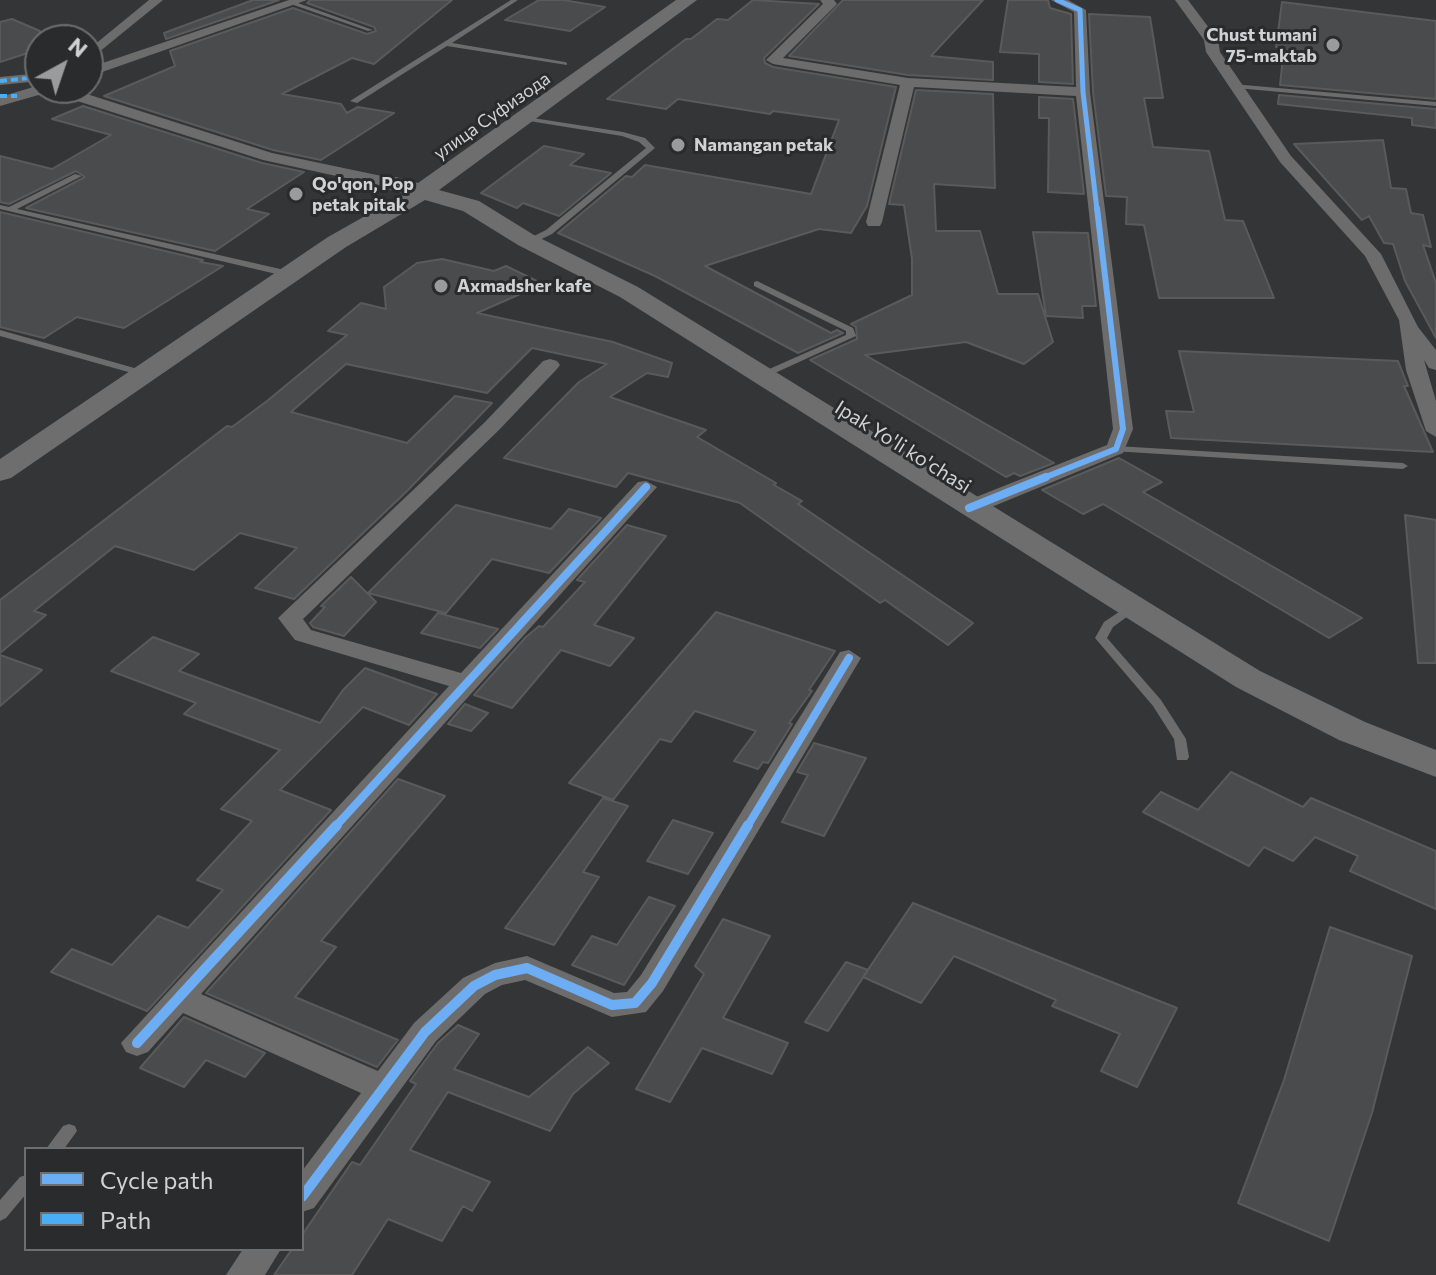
<!DOCTYPE html>
<html>
<head>
<meta charset="utf-8">
<style>
	body { margin:0 }
	#map { position:relative; width:1436px; height:1275px; overflow:hidden; background:#343536; font-family:Commissioner,sans-serif }
	canvas { display:block }
	.legend { position:absolute; left:24px; top:1147px; width:280px; height:104px; box-sizing:border-box; background:#292b2d; border:2px solid #6c6e6f; margin:0; padding:10px 14px; list-style:none; font-size:24px; color:#d0d2d3 }
	.legend li { display:flex; align-items:center; gap:16px; height:40px }
	.legend b { width:40px; border:2px solid #6c6e6f }
	.north { position:absolute; left:24px; top:24px; width:80px; height:80px; box-sizing:border-box; background:#292b2d; border:2px solid #6c6e6f; border-radius:50%; rotate:40deg; font-size:22px; font-weight:700; line-height:32px; text-align:center; color:#d0d2d3 }
	.north::after { content:''; display:block; margin:auto; width:28px; height:36px; background:#999b9c; clip-path:polygon(50% 0,100% 100%,50% 72%,0 100%) }
</style>
</head>
<body>
<div id="map">
<canvas width="1436" height="1275"></canvas>
<ul class="legend">
<li><b style="height:10px;background:#6dadf4"></b>Cycle path</li>
<li><b style="height:10px;background:#49aef6"></b>Path</li>
</ul>
<div class="north">N</div>
</div>
<script>
const g = document.querySelector('canvas').getContext('2d');
g.lineJoin = 'round';
function fill(path, color) { g.fillStyle = color; g.fill(path, 'evenodd'); }
const poly = rows => new Path2D(rows.map(r => 'M' + r).join(''));
function strokePath(path, color, width, dash) { g.strokeStyle = color; g.lineWidth = width; g.lineCap = dash ? 'butt' : 'round'; g.setLineDash(dash || []); g.stroke(path); }
function drawText(font, color, halo, rows, align = 'center') {
  g.font = font + ' Commissioner,sans-serif'; g.lineWidth = 6; g.setLineDash([]); g.textBaseline = 'middle'; g.strokeStyle = halo; g.fillStyle = color; for (const [text, x, y, turn = 0] of rows) {
    g.save(); g.translate(x, y); g.rotate((+turn || 0) * Math.PI / 180); g.textAlign = isNaN(turn) ? turn : align; if (halo) g.strokeText(text, 0, 0); g.fillText(text, 0, 0); g.restore();
  }
}
const building = poly([
	[253,0,279,0,166,39,164,33,253,0],
	[310,0,452,0,374,64,352,58,282,94,341,104,347,113,358,107,394,113,321,160,273,150,104,96,175,66,170,51,293,8,367,34,376,31,374,27,307,3,310,0],
	[539,0,563,0,605,7,570,31,505,20,539,0],
	[753,0,819,4,764,58,765,63,773,67,896,87,867,206,851,233,819,229,705,266,831,333,837,330,843,333,798,353,655,276,558,233,626,176,632,177,645,165,811,194,839,120,773,111,770,114,678,99,666,109,607,99,686,39,691,39,717,19,728,20,753,0],
	[843,0,983,0,931,56,993,62,993,80,908,75,789,56,843,0],
	[1008,0,1048,0,1050,8,1071,14,1073,84,1039,82,1039,54,1000,52,1008,0],
	[1282,2,1436,21,1436,99,1280,85,1284,48,1276,47,1282,2],
	[1089,14,1150,17,1163,98,1144,98,1153,147,1209,151,1225,220,1243,221,1274,298,1159,298,1144,225,1126,224,1127,197,1106,196,1093,92,1089,14],
	[12,19,40,31,40,49,0,62,0,22,12,19],
	[916,90,993,94,995,188,934,184,936,231,980,231,998,294,1038,294,1053,342,1024,364,966,342,865,355,1054,463,1020,476,1014,473,1006,477,810,360,857,339,856,327,851,324,912,295,912,259,904,205,889,204,916,90],
	[1279,95,1436,109,1436,128,1412,125,1412,118,1278,104,1279,95],
	[1039,97,1073,99,1084,194,1048,192,1049,118,1039,118,1039,97],
	[83,106,262,163,304,172,247,209,269,214,215,251,26,208,85,177,76,171,9,204,0,202,0,156,52,169,111,135,52,119,83,106],
	[1383,140,1391,188,1406,189,1411,213,1423,215,1431,247,1423,245,1436,283,1436,338,1405,281,1393,244,1384,243,1369,216,1362,220,1294,144,1383,140],
	[544,146,584,154,570,165,611,173,559,216,523,203,517,208,481,193,544,146],
	[0,212,203,260,200,262,223,266,124,328,77,317,44,338,0,327,0,212],
	[1033,232,1088,233,1096,306,1082,306,1083,318,1046,316,1033,232],
	[442,259,494,271,506,266,543,284,477,313,613,342,672,363,668,377,647,373,610,397,706,430,697,437,776,483,774,485,802,501,798,504,973,623,948,645,885,600,880,603,740,503,628,473,616,487,504,458,579,382,607,364,532,348,487,393,346,364,291,412,407,443,455,396,492,403,407,491,294,599,255,588,297,548,240,533,194,570,115,546,34,611,46,615,0,653,0,600,227,426,232,427,267,401,347,335,328,331,361,303,386,309,384,287,417,263,442,259],
	[1179,351,1398,361,1408,386,1404,386,1433,452,1171,438,1166,411,1194,412,1179,351],
	[1119,458,1162,482,1143,492,1362,618,1329,638,1103,504,1083,514,1042,490,1119,458],
	[456,505,551,529,569,509,601,518,549,573,492,559,446,613,368,593,456,505],
	[1405,515,1436,520,1436,663,1418,663,1405,515],
	[627,525,666,536,594,625,634,638,610,666,561,650,512,708,474,695,526,637,539,626,543,627,585,582,577,580,627,525],
	[351,577,376,602,344,636,313,627,310,623,325,607,321,606,351,577],
	[716,612,835,651,809,690,812,691,789,723,792,724,768,763,763,762,758,769,734,761,756,731,695,711,671,742,660,739,613,800,569,783,716,612],
	[438,613,498,629,480,648,421,633,438,613],
	[153,637,199,654,179,671,320,723,343,690,365,668,437,694,409,725,363,707,280,790,331,810,147,1011,51,972,72,949,112,965,158,916,188,928,223,890,197,880,252,821,221,809,280,750,184,714,196,703,111,671,153,637],
	[0,655,42,670,0,706,0,655],
	[465,704,488,713,471,731,448,724,465,704],
	[814,743,866,758,824,836,782,822,808,775,797,772,814,743],
	[1231,772,1303,807,1311,798,1436,851,1436,909,1350,871,1358,856,1315,837,1293,861,1264,847,1249,866,1143,812,1161,792,1198,810,1231,772],
	[398,779,445,796,321,941,336,947,295,997,398,1040,377,1067,206,993,398,779],
	[603,798,628,806,583,872,599,877,554,945,505,928,603,798],
	[673,820,713,833,688,874,647,861,673,820],
	[649,897,675,906,624,985,572,965,592,936,617,945,649,897],
	[913,903,1177,1008,1137,1087,1101,1071,1120,1034,1052,1006,1056,1000,954,956,921,1003,863,977,913,903],
	[723,919,770,936,723,1018,788,1043,772,1074,702,1048,670,1102,636,1089,704,974,695,966,723,919],
	[1330,927,1412,956,1372,1113,1329,1241,1238,1203,1284,1080,1330,927],
	[846,962,868,970,828,1031,805,1022,846,962],
	[184,1017,265,1053,245,1077,206,1060,184,1087,140,1068,184,1017],
	[458,1025,479,1034,454,1069,529,1097,588,1047,609,1063,573,1094,550,1131,448,1092,410,1150,490,1182,472,1211,463,1206,442,1241,388,1219,352,1275,274,1275,292,1249,302,1249,302,1235,352,1162,360,1165,416,1084,410,1081,438,1043,458,1025]
]);
fill(building, '#4a4b4c');
strokePath(building, '#5a5a5b', 2);
fill(poly([
	[511,0,518,0,452,43,565,62,567,63,567,65,447,46,357,103,350,101,511,0],
	[291,2,295,2,373,30,368,31,291,4,291,2],
	[1233,84,1436,102,1436,106,1236,88,1233,88,1233,84],
	[520,116,623,132,645,138,655,148,552,234,529,245,526,244,526,240,546,230,646,148,639,142,622,136,523,120,519,118,520,116],
	[75,174,82,176,17,209,289,271,293,274,289,277,0,209,0,205,9,207,75,174],
	[757,281,853,328,856,336,764,378,758,378,758,374,846,335,846,331,754,286,754,282,757,281],
	[0,330,145,371,147,373,142,376,139,375,0,336,0,330],
	[1116,446,1403,463,1408,466,1403,469,1112,451,1111,449,1116,446],
	[1131,604,1137,608,1135,611,1113,627,1107,638,1161,700,1186,739,1189,757,1187,760,1177,760,1174,739,1153,706,1095,638,1104,622,1131,604],
	[69,1124,75,1126,77,1131,64,1149,46,1149,63,1126,69,1124],
	[26,1175,26,1194,6,1218,0,1221,0,1200,20,1177,26,1175]
]), '#6c6c6c');
fill(poly([
	[149,0,163,0,88,61,88,50,149,0],
	[289,0,307,0,88,77,88,68,289,0],
	[820,0,834,0,837,4,783,58,908,78,1076,87,1074,12,1051,0,1068,0,1086,10,1090,92,1133,429,1123,453,977,513,961,513,958,508,961,503,1107,445,1113,429,1076,96,914,87,882,222,880,226,868,226,866,222,900,85,773,64,766,60,823,4,820,0],
	[1175,0,1188,0,1218,40,1220,52,1291,156,1381,254,1418,327,1436,350,1436,370,1429,368,1424,360,1436,401,1436,437,1426,431,1406,370,1399,320,1365,256,1280,162,1206,52,1204,40,1175,0],
	[40,73,40,81,0,85,0,77,40,73],
	[40,85,68,88,272,153,396,179,404,184,396,189,263,160,49,92,0,106,0,97,40,85],
	[550,359,557,361,560,365,557,369,499,430,303,619,311,630,461,673,638,482,646,481,657,487,201,994,378,1071,414,1023,463,978,495,963,527,956,614,993,627,992,641,975,840,652,849,650,861,658,663,991,646,1012,612,1017,525,980,502,985,485,994,436,1041,314,1208,302,1212,302,1171,361,1093,183,1013,148,1052,137,1056,126,1052,121,1043,449,686,295,640,278,618,485,422,543,361,550,359],
	[243,1249,281,1249,265,1275,226,1275,243,1249]
]), '#6c6c6c');
fill(poly([
	[676,0,697,0,439,190,479,201,534,235,638,287,1260,671,1365,722,1436,750,1436,777,1339,740,1236,687,620,297,518,245,463,211,425,200,346,247,11,478,0,481,0,459,328,237,404,194,388,189,385,184,388,179,396,177,418,183,676,0]
]), '#6e6e6f');
strokePath(poly([
	[0,81,40,77],
	[0,96,17,96]
]), '#49aef6', 4, [7, 4]);
strokePath(poly([
	[1057,0,1080,10,1083,92,1097,210]
]), '#6dadf4', 5);
strokePath(poly([
	[1041,479,1116,449,1123,429,1097,208]
]), '#6dadf4', 6);
strokePath(poly([
	[969,508,1046,477],
	[335,827,646,487],
	[747,827,849,658]
]), '#6dadf4', 8);
strokePath(poly([
	[137,1043,337,825],
	[302,1197,425,1032,474,986,495,975,527,968,612,1005,635,1003,652,983,748,825]
]), '#6dadf4', 10);
for (const [x, y, r, color] of [
	[1333,45,8,"#999b9c"],
	[678,145,8,"#999b9c"],
	[296,194,8,"#999b9c"],
	[441,286,8,"#999b9c"]
]) { const dot = new Path2D(); dot.arc(x, y, r, 0, 2 * Math.PI); g.fillStyle = color; g.fill(dot); strokePath(dot, '#292b2d', 3); }
drawText('bold 18px', '#d0d2d3', '#292b2d', [
	["Chust tumani",1317,35,"right"],
	["75-maktab",1317,56,"right"],
	["Namangan petak",694,145],
	["Qo'qon, Pop",312,184],
	["petak pitak",312,205],
	["Axmadsher kafe",457,286]
], 'left');
drawText('18px', '#d0d2d3', '#292b2d', [
	["улица Суфизода",492,116,-35]
]);
drawText('20px', '#d0d2d3', '#292b2d', [
	["Ipak Yo'li ko'chasi",903,447,32]
]);
</script>
</body>
</html>
